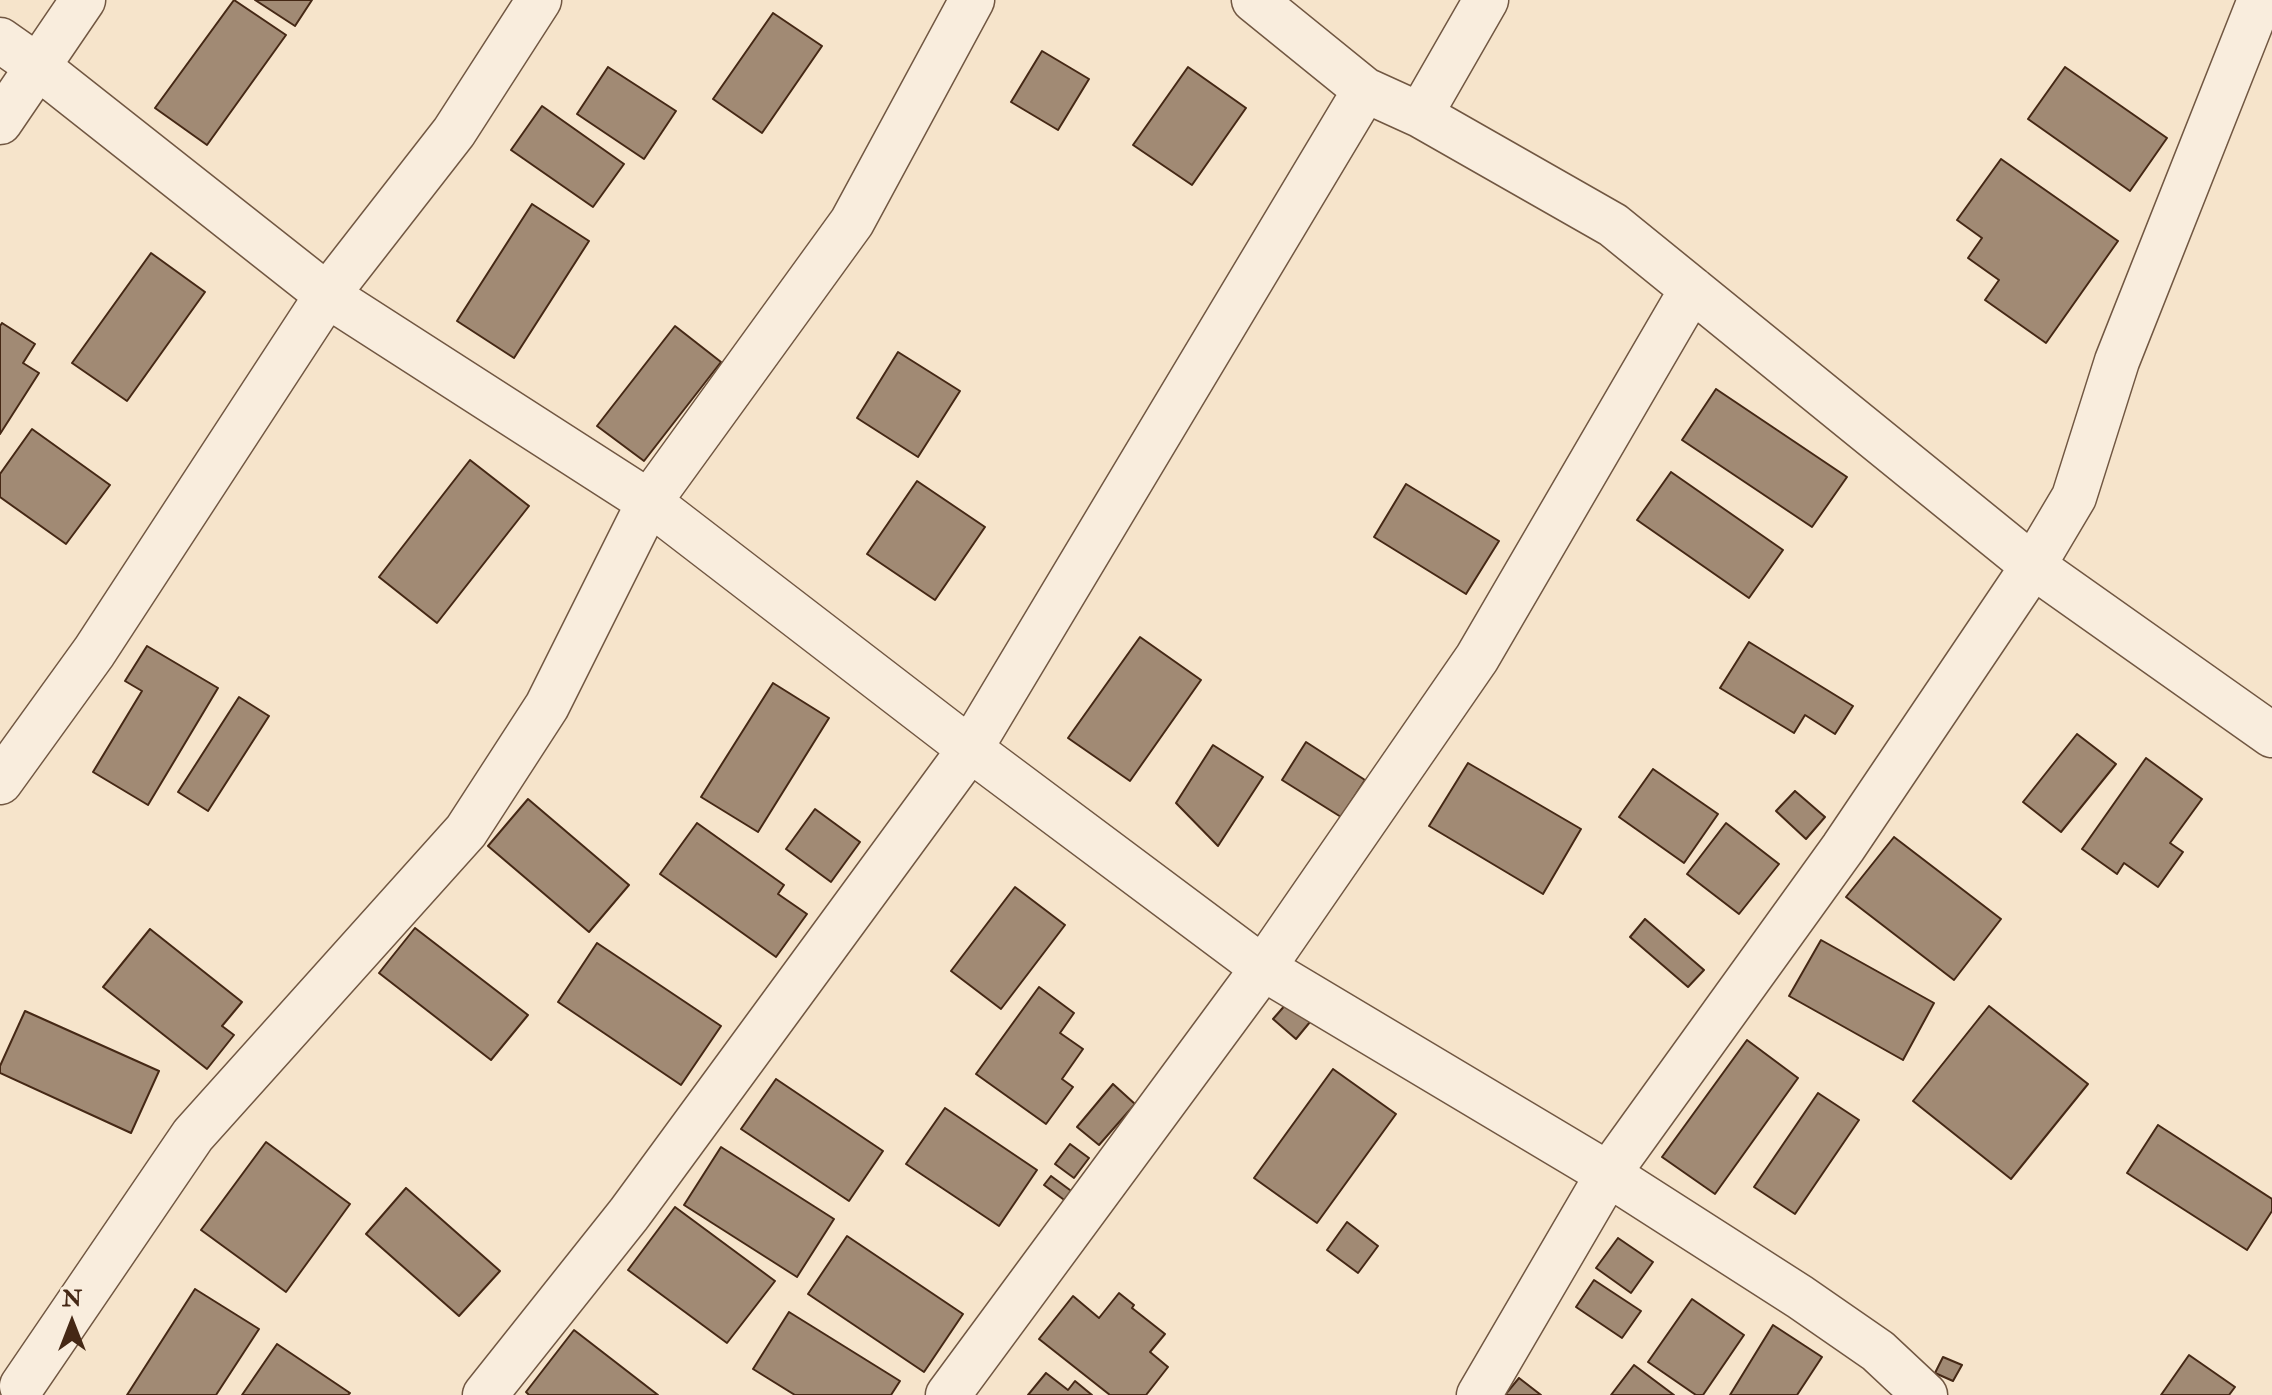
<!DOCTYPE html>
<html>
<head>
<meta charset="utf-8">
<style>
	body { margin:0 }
	#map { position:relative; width:2272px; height:1395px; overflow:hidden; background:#f6e4cb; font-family:"IM FELL Double Pica",serif }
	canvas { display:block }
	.north { position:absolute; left:32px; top:1283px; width:80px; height:80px; -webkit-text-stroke:6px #f9eddd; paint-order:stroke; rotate:0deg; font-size:22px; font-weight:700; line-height:32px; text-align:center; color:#452815 }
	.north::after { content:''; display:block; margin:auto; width:28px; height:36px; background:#452815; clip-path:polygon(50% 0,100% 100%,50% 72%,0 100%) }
</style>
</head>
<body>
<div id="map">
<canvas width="2272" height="1395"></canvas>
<div class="north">N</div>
</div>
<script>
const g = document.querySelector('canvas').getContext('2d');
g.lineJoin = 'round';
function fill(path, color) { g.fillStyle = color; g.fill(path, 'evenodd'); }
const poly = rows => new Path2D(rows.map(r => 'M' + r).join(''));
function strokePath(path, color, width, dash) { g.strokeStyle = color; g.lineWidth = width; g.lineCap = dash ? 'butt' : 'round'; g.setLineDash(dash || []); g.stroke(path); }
const building = poly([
	[234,0,286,35,207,145,155,108,234,0],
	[255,0,312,0,295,26,255,0],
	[773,13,822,46,762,133,713,99,773,13],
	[1042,51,1089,79,1058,130,1011,102,1042,51],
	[608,67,676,111,644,159,577,114,608,67],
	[1188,67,1246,108,1192,185,1133,145,1188,67],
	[2065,67,2167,138,2130,191,2028,119,2065,67],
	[542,106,624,164,593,207,511,150,542,106],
	[2001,159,2118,241,2046,343,1985,300,1999,280,1968,258,1982,238,1957,220,2001,159],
	[532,204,589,241,514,358,457,321,532,204],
	[151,253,205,292,127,401,72,363,151,253],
	[2,323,35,344,23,363,39,373,0,434,0,326,2,323],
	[675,326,721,362,644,461,597,426,675,326],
	[898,352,960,391,918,457,857,418,898,352],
	[1716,389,1847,477,1812,527,1682,440,1716,389],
	[32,429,110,485,66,544,0,497,0,474,32,429],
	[470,460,529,506,437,623,379,577,470,460],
	[1671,472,1783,550,1749,598,1637,520,1671,472],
	[917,481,985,527,935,600,867,554,917,481],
	[1406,484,1499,541,1466,594,1374,537,1406,484],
	[1140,637,1201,680,1130,781,1068,738,1140,637],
	[1749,642,1853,706,1835,734,1805,715,1794,733,1720,688,1749,642],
	[147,646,218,688,148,805,93,772,142,691,125,681,147,646],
	[773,683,829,718,758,832,701,797,773,683],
	[239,697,269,716,208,811,178,792,239,697],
	[2077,734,2116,764,2061,832,2023,802,2077,734],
	[1306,742,1365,780,1341,817,1282,780,1306,742],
	[1213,745,1263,777,1218,846,1176,803,1213,745],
	[2146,758,2202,799,2170,843,2183,852,2158,887,2124,863,2117,874,2082,849,2146,758],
	[1468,763,1581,829,1543,894,1429,826,1468,763],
	[1653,769,1718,814,1684,863,1619,817,1653,769],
	[1795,791,1825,817,1806,839,1776,811,1795,791],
	[528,799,629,885,589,932,488,846,528,799],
	[815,809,860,842,831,882,786,849,815,809],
	[697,823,784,885,778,894,807,914,776,957,660,874,697,823],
	[1726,823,1779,864,1739,914,1687,874,1726,823],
	[1894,837,2001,919,1954,980,1846,897,1894,837],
	[1015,887,1065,925,1001,1009,951,971,1015,887],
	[1645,919,1704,970,1688,987,1630,937,1645,919],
	[415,928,528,1015,491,1060,379,973,415,928],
	[150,929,242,1002,222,1026,234,1035,207,1069,103,987,150,929],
	[1821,940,1934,1003,1903,1060,1789,996,1821,940],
	[597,943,721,1026,681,1085,558,1002,597,943],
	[1039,987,1074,1013,1060,1033,1083,1049,1062,1079,1073,1087,1046,1124,976,1074,1039,987],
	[1287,1003,1310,1022,1296,1039,1273,1019,1287,1003],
	[1989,1006,2088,1084,2011,1179,1913,1101,1989,1006],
	[25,1011,159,1071,131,1133,0,1073,0,1066,25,1011],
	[1747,1040,1798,1078,1715,1194,1662,1157,1747,1040],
	[1333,1069,1396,1114,1317,1223,1254,1178,1333,1069],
	[776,1079,883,1151,849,1201,741,1129,776,1079],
	[1113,1084,1135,1104,1099,1145,1077,1127,1113,1084],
	[1818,1093,1859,1120,1795,1214,1754,1187,1818,1093],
	[945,1108,1037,1170,999,1226,906,1164,945,1108],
	[2158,1125,2272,1199,2272,1211,2247,1250,2127,1173,2158,1125],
	[266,1142,350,1204,286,1292,201,1230,266,1142],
	[1070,1144,1089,1158,1074,1178,1055,1164,1070,1144],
	[721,1147,834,1219,797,1277,684,1205,721,1147],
	[1051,1176,1074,1193,1067,1202,1044,1185,1051,1176],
	[406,1188,500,1271,459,1316,366,1234,406,1188],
	[675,1207,775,1281,727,1343,628,1270,675,1207],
	[1347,1222,1378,1246,1358,1273,1327,1250,1347,1222],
	[847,1236,963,1314,924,1372,808,1294,847,1236],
	[1618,1238,1653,1262,1631,1293,1596,1268,1618,1238],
	[1594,1280,1641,1311,1622,1338,1576,1307,1594,1280],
	[195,1289,259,1329,216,1395,127,1395,195,1289],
	[1119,1293,1134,1305,1132,1308,1165,1334,1150,1352,1168,1367,1146,1395,1110,1395,1039,1339,1073,1296,1099,1318,1119,1293],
	[1692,1299,1744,1335,1703,1395,1696,1395,1648,1362,1692,1299],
	[789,1312,900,1381,891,1395,795,1395,753,1369,789,1312],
	[1773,1325,1822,1357,1797,1395,1730,1395,1773,1325],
	[574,1330,658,1395,529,1395,526,1392,574,1330],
	[277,1344,350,1393,348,1395,242,1395,277,1344],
	[2189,1355,2235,1387,2229,1395,2161,1395,2189,1355],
	[1943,1357,1962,1365,1953,1381,1935,1373,1943,1357],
	[1634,1365,1674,1395,1611,1395,1634,1365],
	[1046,1373,1068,1390,1075,1381,1092,1395,1028,1395,1046,1373],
	[1519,1378,1541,1395,1505,1395,1519,1378]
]);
fill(building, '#a18a74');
strokePath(building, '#452815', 2);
const minor = poly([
	[1254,0,1365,90,1420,115,1613,225,2033,566,2272,735],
	[0,40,37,66,327,295,649,502,970,749,1263,968,1608,1174,1800,1297,1878,1351,1925,1395],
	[1420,115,1486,0],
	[0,122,83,0],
	[0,782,94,652,327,295,454,132,539,0],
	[22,1386,193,1135,466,831,547,706,649,502,852,222,972,0],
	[485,1395,629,1214,970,749,1365,90],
	[948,1395,1263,968,1477,658,1692,289],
	[1479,1395,1608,1174,1843,848,2033,566,2074,497,2117,361,2260,0]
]);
strokePath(minor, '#715742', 47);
strokePath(minor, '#f9eddd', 44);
</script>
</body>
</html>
